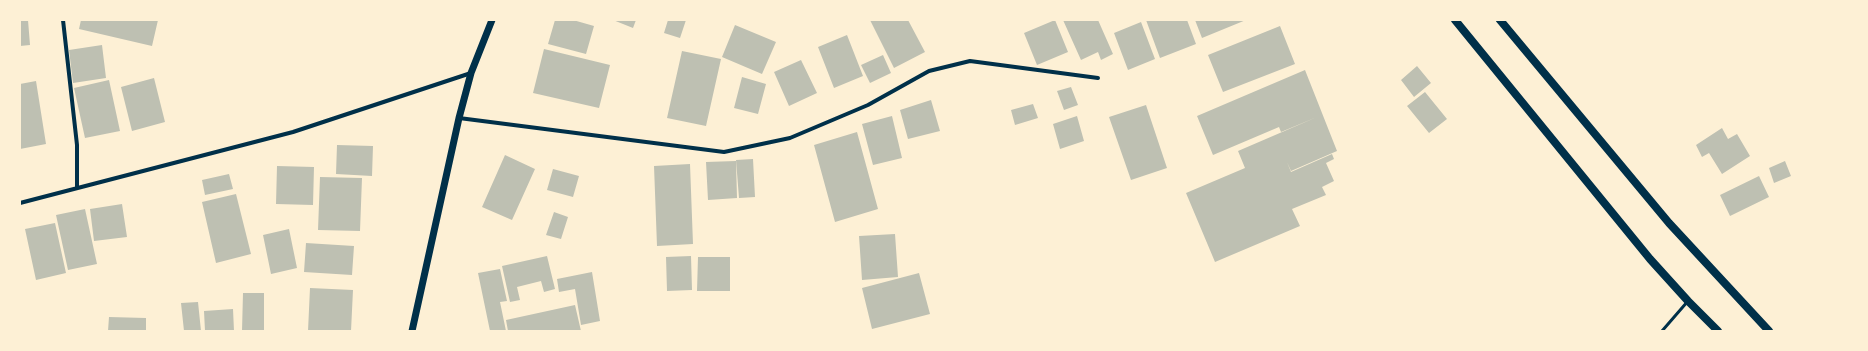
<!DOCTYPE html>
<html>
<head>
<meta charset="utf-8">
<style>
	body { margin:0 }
	#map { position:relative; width:1868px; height:351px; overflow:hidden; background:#fdf0d5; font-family:"Fira Sans",sans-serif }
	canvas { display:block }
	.frame { position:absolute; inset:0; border:21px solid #fdf0d5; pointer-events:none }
</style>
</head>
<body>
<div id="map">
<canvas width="1868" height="351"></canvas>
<div class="frame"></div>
</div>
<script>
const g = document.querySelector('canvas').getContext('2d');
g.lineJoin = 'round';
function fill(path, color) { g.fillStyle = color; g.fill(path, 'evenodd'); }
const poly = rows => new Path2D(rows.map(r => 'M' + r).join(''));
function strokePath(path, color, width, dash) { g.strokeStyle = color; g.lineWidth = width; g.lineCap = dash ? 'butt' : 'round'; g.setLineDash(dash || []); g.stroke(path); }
fill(poly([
	[20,20,28,20,30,45,20,46],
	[81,20,158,20,152,46,79,29],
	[555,20,573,20,594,26,586,54,548,44],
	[613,20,636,20,633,28],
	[668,20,686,20,680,38,664,33],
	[870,20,908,20,925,52,894,68],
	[1055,20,1068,52,1037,65,1024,33],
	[1063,20,1098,20,1113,54,1101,60,1098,52,1081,60],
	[1146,20,1187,20,1196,44,1160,58],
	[1195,20,1246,20,1202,38],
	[1141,22,1155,59,1128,70,1114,33],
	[735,25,776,42,762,74,722,57],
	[1280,26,1295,64,1223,92,1208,55],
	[847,35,863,76,834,88,818,47],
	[102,45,106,78,73,83,69,50],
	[544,49,610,65,599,108,533,93],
	[682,51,721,59,706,126,667,118],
	[883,55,891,73,870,83,861,65],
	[801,60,817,93,789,106,774,72],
	[1417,66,1431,83,1414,97,1401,80],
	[1305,70,1337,151,1291,171,1287,162,1291,172,1332,154,1334,159,1326,163,1334,181,1322,187,1326,195,1292,209,1300,226,1215,262,1186,193,1245,168,1238,151,1317,117,1281,132,1279,127,1213,155,1197,116],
	[742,77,766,84,758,114,734,108],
	[154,78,165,122,132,131,121,87],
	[109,80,120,131,85,138,74,88],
	[36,81,46,144,20,149,20,84],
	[1071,87,1078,105,1064,110,1057,91],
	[1425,92,1447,119,1429,133,1407,106],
	[931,100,940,131,908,139,900,110],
	[1033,104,1038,118,1015,125,1011,110],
	[1146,105,1167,168,1131,180,1109,117],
	[892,116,902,158,873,165,862,124],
	[1077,116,1084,141,1060,149,1053,124],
	[1722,128,1728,139,1737,134,1750,156,1722,174,1709,153,1702,157,1696,145],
	[857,132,878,209,835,222,814,145],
	[337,145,373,146,372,176,336,174],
	[505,155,535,169,512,220,482,207],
	[753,159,755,197,739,198,736,160],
	[736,161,737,198,708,200,706,162],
	[1785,161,1791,176,1774,183,1769,168],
	[690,164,693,244,657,246,654,166],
	[277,166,314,167,313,205,276,204],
	[553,169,579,176,573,197,547,190],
	[229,174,233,189,205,195,202,180],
	[1759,176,1769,197,1730,216,1720,195],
	[320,177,362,178,360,231,318,230],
	[236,194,251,254,216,263,202,202],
	[122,204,127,237,94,241,90,209],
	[85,209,97,264,68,270,56,215],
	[554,212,568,217,561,239,546,235],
	[55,223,66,273,36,280,25,229],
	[289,229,297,268,271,274,263,235],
	[895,234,898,277,862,280,859,236],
	[306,243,354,246,352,275,304,272],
	[547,256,555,289,544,292,541,281,517,287,520,300,510,302,502,266],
	[691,256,692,290,667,291,666,257],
	[698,257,730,257,730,291,697,291],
	[500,269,507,301,500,302,506,331,490,331,478,273],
	[592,272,600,321,581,325,575,289,559,292,557,279],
	[919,273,930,314,872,329,862,288],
	[310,288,353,290,351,331,308,331],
	[243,293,264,293,264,331,242,331],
	[198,302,201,331,184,331,181,303],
	[575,305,581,331,508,331,506,320],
	[233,309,234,331,205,331,204,311],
	[109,317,146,318,146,331,108,331]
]), '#bec0b2');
strokePath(poly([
	[1662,331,1688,301]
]), '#003049', 3);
strokePath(poly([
	[63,20,77,145,77,187],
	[459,118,724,152,790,138,868,105,929,71,970,61,1098,78],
	[20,203,293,132,471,73]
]), '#003049', 4);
strokePath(poly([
	[412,331,459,118,471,73,492,20]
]), '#003049', 7);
strokePath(poly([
	[1455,20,1650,259,1688,301,1718,331],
	[1500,20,1669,223,1769,331]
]), '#003049', 8);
</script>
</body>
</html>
